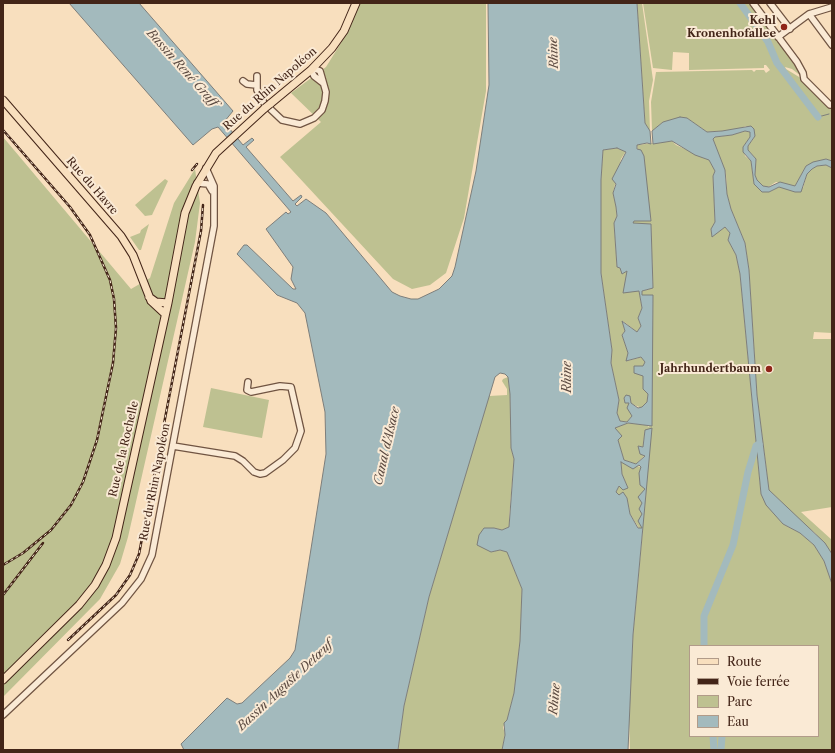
<!DOCTYPE html>
<html>
<head>
<meta charset="utf-8">
<style>
	body { margin:0 }
	#map { position:relative; width:835px; height:753px; overflow:hidden; background:#f8dfbe; font-family:"Libre Caslon Text",serif }
	canvas { display:block }
	.frame { position:absolute; inset:0; border:4px solid #432518; pointer-events:none }
	.legend { position:absolute; left:689px; top:645px; width:130px; height:92px; box-sizing:border-box; background:#faead5; border:1px solid #b19b89; margin:0; padding:5px 7px; list-style:none; font-size:12px; color:#432518 }
	.legend li { display:flex; align-items:center; gap:8px; height:20px }
	.legend b { width:20px; border:1px solid #b19b89 }
</style>
</head>
<body>
<div id="map">
<canvas width="835" height="753"></canvas>
<div class="frame"></div>
<ul class="legend">
<li><b style="height:5px;background:#f8dfbe"></b>Route</li>
<li><b style="height:5px;background:#432518"></b>Voie ferrée</li>
<li><b style="height:11px;background:#bec191"></b>Parc</li>
<li><b style="height:11px;background:#a3babd"></b>Eau</li>
</ul>
</div>
<script>
const g = document.querySelector('canvas').getContext('2d');
g.lineJoin = 'round';
function fill(path, color) { g.fillStyle = color; g.fill(path, 'evenodd'); }
const poly = rows => new Path2D(rows.map(r => 'M' + r).join(''));
function strokePath(path, color, width, dash) { g.strokeStyle = color; g.lineWidth = width; g.lineCap = dash ? 'butt' : 'round'; g.setLineDash(dash || []); g.stroke(path); }
function drawText(font, color, halo, rows, align = 'center') {
  g.font = font + ' "Libre Caslon Text",serif'; g.lineWidth = 4; g.setLineDash([]); g.textBaseline = 'middle'; g.strokeStyle = halo; g.fillStyle = color; for (const [text, x, y, turn = 0] of rows) {
    g.save(); g.translate(x, y); g.rotate((+turn || 0) * Math.PI / 180); g.textAlign = isNaN(turn) ? turn : align; if (halo) g.strokeText(text, 0, 0); g.fillText(text, 0, 0); g.restore();
  }
}
fill(poly([
	[360,3,486,3,486,91,464,218,446,273,430,285,412,289,393,279,280,157,321,122,291,93,326,67,349,30],
	[637,3,642,3,653,80,649,101,650,131,645,123],
	[643,3,750,3,802,72,801,76,792,69,785,67,786,69,804,80,832,110,832,161,826,159,806,166,795,186,776,182,768,187,763,186,757,180,755,175,756,159,748,150,748,146,754,138,746,126,736,130,707,132,687,118,663,122,652,131,651,102,656,72,752,70,754,72,756,70,764,70,766,73,770,70,766,65,764,65,764,68,689,70,689,53,673,52,672,70,653,68],
	[745,131,750,132,750,137,743,147,745,156,751,161,754,184,769,192,779,187,803,188,807,174,812,169,817,166,826,165,832,168,832,333,814,332,813,339,832,339,832,507,801,512,832,540,832,554,815,533,798,519,769,490,757,395,749,270,745,243,731,209,727,194,726,174,713,139,715,137,732,135],
	[3,137,131,289,150,278,174,203,195,169,200,203,195,242,128,537,120,564,100,599,3,697],
	[672,141,676,145,709,160,715,171,713,176,715,222,711,229,712,236,725,227,730,233,728,240,736,255,740,274,761,494,783,524,800,533,814,545,824,561,832,584,832,750,630,750,629,718,633,635,643,528,639,528,630,514,627,498,623,493,619,496,616,492,619,486,628,488,622,474,621,462,641,467,645,489,642,503,642,527,646,492,645,430,643,447,638,446,645,455,636,464,624,460,614,428,628,423,646,425,649,427,653,295,642,295,642,291,653,288,651,224,633,224,633,221,651,221,637,145],
	[690,646,818,646,818,736,690,736],
	[617,148,626,151,621,159,613,193,616,206,617,216,614,223,617,267,628,271,639,291,642,308,638,318,641,326,637,332,623,321,625,331,622,335,628,353,627,361,642,357,645,362,643,389,648,394,647,402,642,408,629,403,632,416,627,422,620,421,617,413,619,400,611,363,612,350,601,273,601,180,603,150],
	[165,179,168,181,152,215,145,216,135,205],
	[149,224,141,250,139,250,130,237,140,233,141,230],
	[508,377,510,394,511,448,514,459,509,519,509,527,502,530,494,528,491,552,500,550,507,552,522,589,520,641,514,693,507,720,503,727,505,734,502,750,398,750,404,706,429,597,489,396,507,395,507,389,502,381,503,379],
	[211,388,269,400,262,438,203,427]
]), '#bec191');
const water = poly([
	[69,3,139,3,233,111,224,122,243,145,252,138,254,140,246,147,293,201,301,195,302,197,295,204,297,206,306,199,326,213,392,292,400,296,411,299,418,299,439,289,452,276,455,267,476,171,489,85,488,3,637,3,645,123,650,131,651,144,647,143,637,145,637,149,641,150,644,156,651,221,634,221,633,223,651,224,653,288,642,291,642,295,653,295,652,426,628,423,615,428,622,436,618,440,624,460,636,464,645,456,640,454,638,446,643,447,645,430,652,428,633,635,628,750,502,750,505,735,504,723,507,720,514,693,520,641,522,589,507,552,500,550,491,552,477,545,479,535,484,528,494,528,502,530,509,527,514,459,511,448,510,394,508,377,505,374,500,373,495,377,429,597,404,706,398,750,184,750,181,744,227,698,237,704,242,703,290,658,295,650,326,454,325,412,305,313,297,303,277,295,237,254,244,245,247,245,293,289,296,289,291,279,293,267,266,229,286,212,288,214,291,212,218,127,212,129,193,145,69,3],
	[617,148,626,152,612,179,616,184,613,193,616,207,617,216,614,223,617,267,620,268,622,274,627,271,623,293,639,291,642,308,638,318,641,326,637,332,622,321,625,331,622,335,628,353,626,361,641,357,645,362,643,366,634,366,634,373,643,376,643,389,648,394,647,402,642,407,638,408,631,403,630,396,626,395,624,398,625,403,629,403,627,408,632,416,627,422,620,421,617,413,619,400,611,363,612,350,601,273,601,180,603,150,617,148],
	[621,462,633,469,639,465,641,467,639,473,640,485,645,489,638,497,642,503,639,509,642,514,638,521,642,528,638,528,630,514,627,498,623,492,619,495,616,492,619,486,623,490,628,488,622,474,621,462],
	[680,117,687,118,707,132,722,131,751,126,754,129,755,136,748,146,748,150,756,159,755,175,757,180,763,186,769,187,780,182,795,186,806,166,813,162,826,159,832,161,832,168,826,165,817,166,812,169,807,174,801,192,795,192,779,187,769,192,762,192,754,184,751,161,743,152,743,147,750,137,750,132,745,131,732,135,715,137,713,139,725,170,727,194,731,209,745,243,749,270,757,395,769,490,825,543,832,554,832,584,824,561,814,545,800,533,783,524,766,505,761,494,740,274,736,255,728,240,730,233,725,227,712,237,711,229,715,222,713,176,715,171,709,160,695,155,672,141,653,144,652,131,663,122,680,117]
]);
fill(water, '#a3babd');
strokePath(water, '#7d7e7b', 1);
strokePath(poly([
	[818,117,829,114]
]), '#7d7e7b', 1);
strokePath(poly([
	[740,3,768,42,777,63,818,117],
	[704,646,704,616,733,545,748,472,756,446,759,444],
	[713,736,714,750],
	[721,750,722,736]
]), '#a3babd', 7);
const minor = poly([
	[753,3,797,62,803,73,804,79,830,105,832,105],
	[770,3,790,29],
	[809,14,832,45],
	[778,37,809,14,832,7],
	[311,70,314,76,323,83],
	[257,76,257,90,264,103,282,120,300,124,314,118,322,110,325,101,326,92,320,71,313,68],
	[243,81,247,84,256,85],
	[66,173,73,167],
	[197,183,208,184,212,191],
	[173,446,235,456,243,461,254,472,260,474,265,473,283,460,295,448,301,431,291,387,280,386,251,392,247,390,248,382],
	[3,715,122,603,141,579,152,555,214,226,214,186,206,168]
]);
const major = poly([
	[3,100,121,236,133,255,151,301,165,314],
	[270,104,311,70,332,48,344,31,356,3],
	[149,297,156,302,168,303],
	[3,680,79,605,95,585,106,565,116,538,168,303,185,213,196,186,216,153,265,108]
]);
strokePath(minor, '#705442', 8);
strokePath(major, '#432518', 9);
strokePath(minor, '#faead5', 5.5);
strokePath(major, '#f8dfbe', 7);
const rail = poly([
	[3,130,70,207,90,235,110,280,114,299,116,328,113,363,97,440,83,482,71,505,51,530,23,553,3,565],
	[192,170,197,164],
	[3,595,43,543],
	[68,640,116,595,130,575,139,554,201,231,203,205]
]);
strokePath(rail, '#432518', 2.5);
strokePath(rail, '#faead5', 1, [3]);
const majorBridge = poly([
	[265,108,270,104]
]);
strokePath(majorBridge, '#432518', 9, []);
strokePath(majorBridge, '#f8dfbe', 7);
for (const [x, y, r, color] of [
	[784,27,4,"#8f2418"],
	[769,369,4,"#8f2418"]
]) { const dot = new Path2D(); dot.arc(x, y, r, 0, 2 * Math.PI); g.fillStyle = color; g.fill(dot); strokePath(dot, '#faead5', 1.5); }
drawText('bold 11px', '#432518', '#faead5', [
	["Kehl",776,21],
	["Kronenhofallee",776,34],
	["Jahrhundertbaum",761,369]
], 'right');
drawText('11px', '#432518', '#faead5', [
	["Rue du Rhin Napoléon",270,89,-41],
	["Rue du Havre",92,186,49],
	["Rue de la Rochelle",124,449,-77],
	["Rue du Rhin Napoléon",155,482,-79]
]);
drawText('italic 12px', '#5b4a41', '#faead5', [
	["Rhine",554,53,-92],
	["Bassin René Graff",182,68,48],
	["Rhine",568,377,-90],
	["Canal d'Alsace",387,446,-77],
	["Bassin Auguste Detœuf",285,686,-43],
	["Rhine",555,699,-85]
]);
</script>
</body>
</html>
